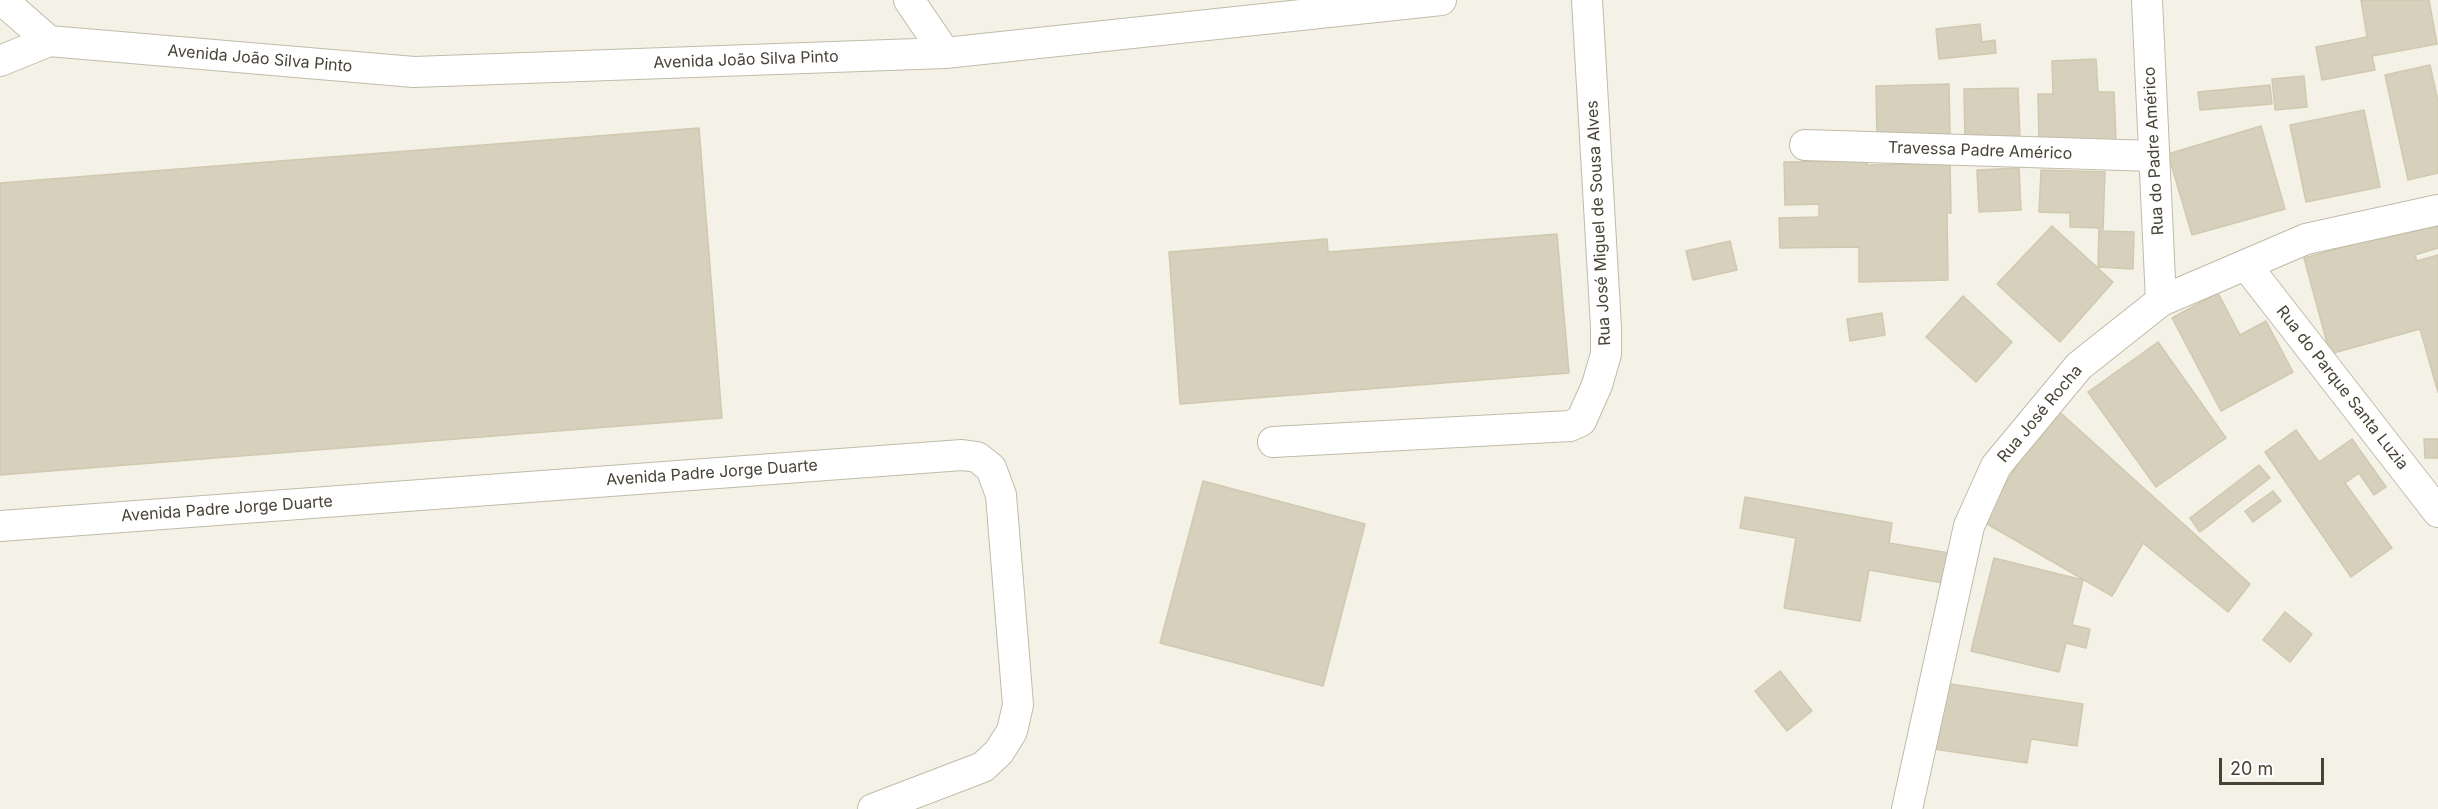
<!DOCTYPE html>
<html>
<head>
<meta charset="utf-8">
<style>
	body { margin:0 }
	#map { position:relative; width:2438px; height:809px; overflow:hidden; background:#f4f2e7; font-family:Inter,sans-serif }
	canvas { display:block }
	.scale { position:absolute; left:2219px; top:758px; width:105px; height:27px; box-sizing:border-box; border:3px solid #484336; border-top:0; padding-left:8px; font-size:18px; line-height:21px; white-space:nowrap; color:#484336; -webkit-text-stroke:4px #fff; paint-order:stroke }
</style>
</head>
<body>
<div id="map">
<canvas width="2438" height="809"></canvas>
<div class="scale">20 m</div>
</div>
<script>
const g = document.querySelector('canvas').getContext('2d');
g.lineJoin = 'round';
function fill(path, color) { g.fillStyle = color; g.fill(path, 'evenodd'); }
const poly = rows => new Path2D(rows.map(r => 'M' + r).join(''));
function strokePath(path, color, width, dash) { g.strokeStyle = color; g.lineWidth = width; g.lineCap = dash ? 'butt' : 'round'; g.setLineDash(dash || []); g.stroke(path); }
function drawText(font, color, halo, rows, align = 'center') {
  g.font = font + ' Inter,sans-serif'; g.lineWidth = 4.5; g.setLineDash([]); g.textBaseline = 'middle'; g.strokeStyle = halo; g.fillStyle = color; for (const [text, x, y, turn = 0] of rows) {
    g.save(); g.translate(x, y); g.rotate((+turn || 0) * Math.PI / 180); g.textAlign = isNaN(turn) ? turn : align; if (halo) g.strokeText(text, 0, 0); g.fillText(text, 0, 0); g.restore();
  }
}
const building = poly([
	[2361,0,2429,0,2437,44,2372,56,2375,70,2322,80,2316,47,2367,37,2361,0],
	[1980,24,1982,42,1995,40,1996,53,1939,59,1936,29,1980,24],
	[2096,59,2098,92,2114,92,2116,141,2039,144,2038,94,2053,94,2052,61,2096,59],
	[2430,65,2438,101,2438,173,2408,180,2385,75,2430,65],
	[2304,76,2307,107,2275,110,2272,79,2304,76],
	[1949,84,1950,134,1877,136,1876,86,1949,84],
	[2270,85,2272,104,2200,110,2198,92,2270,85],
	[2018,88,2020,138,1965,139,1964,89,2018,88],
	[2364,110,2380,187,2306,202,2290,125,2364,110],
	[2261,126,2285,209,2192,235,2168,154,2261,126],
	[699,128,722,418,0,475,0,183,699,128],
	[1867,161,1867,165,1950,163,1951,213,1947,213,1948,280,1859,282,1859,247,1780,248,1779,218,1819,217,1819,204,1785,205,1784,162,1867,161],
	[2019,168,2021,210,1979,212,1977,170,2019,168],
	[2041,170,2105,172,2103,231,2134,232,2133,269,2098,267,2099,228,2070,227,2070,213,2039,212,2041,170],
	[2438,220,2438,248,2415,255,2417,261,2438,255,2438,392,2420,329,2330,354,2304,258,2438,220],
	[2052,226,2113,282,2060,342,1997,284,2052,226],
	[1557,234,1569,373,1180,404,1169,252,1327,239,1328,252,1557,234],
	[1730,241,1737,270,1693,280,1686,251,1730,241],
	[2218,293,2240,335,2266,321,2293,372,2221,411,2172,318,2218,293],
	[1963,296,2012,342,1976,382,1926,337,1963,296],
	[1882,313,1885,335,1850,341,1847,319,1882,313],
	[2158,342,2226,438,2156,487,2088,392,2158,342],
	[2054,407,2250,584,2228,612,2143,543,2112,596,1982,521,2054,407],
	[2296,430,2319,462,2352,439,2386,487,2374,495,2359,473,2345,483,2392,548,2351,577,2265,452,2296,430],
	[2424,439,2438,439,2438,458,2425,458,2424,439],
	[2259,465,2270,478,2200,532,2190,518,2259,465],
	[1203,481,1365,524,1323,686,1160,643,1203,481],
	[2273,491,2281,501,2253,522,2245,511,2273,491],
	[1745,497,1892,523,1889,543,1949,553,1943,583,1869,570,1860,621,1784,608,1796,538,1740,528,1745,497],
	[1994,558,2083,580,2072,625,2090,629,2086,648,2066,643,2059,672,1971,651,1994,558],
	[2285,612,2312,634,2290,662,2263,640,2285,612],
	[1780,671,1812,711,1787,731,1755,691,1780,671],
	[1944,683,2083,704,2077,746,2031,739,2027,763,1934,749,1944,683]
]);
fill(building, '#d6d0bc');
strokePath(building, '#d1c9af', 1.5);
const minor = poly([
	[2,0,49,41],
	[909,0,945,53],
	[2147,0,2161,301],
	[0,61,49,41,414,72,945,53,1441,0],
	[1805,145,2154,156],
	[2246,265,2438,512],
	[1273,442,1570,426,1581,421,1597,385,1606,354,1606,327,1587,0],
	[0,526,962,455,977,457,991,468,1001,495,1018,705,1012,731,999,752,983,767,873,809],
	[1907,809,1969,526,1996,466,2079,366,2161,301,2306,239,2438,210]
]);
strokePath(minor, '#c0bba9', 32);
strokePath(minor, '#fff', 30);
drawText('16px', '#484336', '#fff', [
	["Avenida João Silva Pinto",260,59,5],
	["Avenida João Silva Pinto",746,60,-2],
	["Travessa Padre Américo",1980,151,2],
	["Rua do Padre Américo",2154,151,-93],
	["Rua José Miguel de Sousa Alves",1599,223,-93],
	["Rua do Parque Santa Luzia",2342,388,52],
	["Rua José Rocha",2040,414,-50],
	["Avenida Padre Jorge Duarte",712,473,-4],
	["Avenida Padre Jorge Duarte",227,509,-4]
]);
</script>
</body>
</html>
